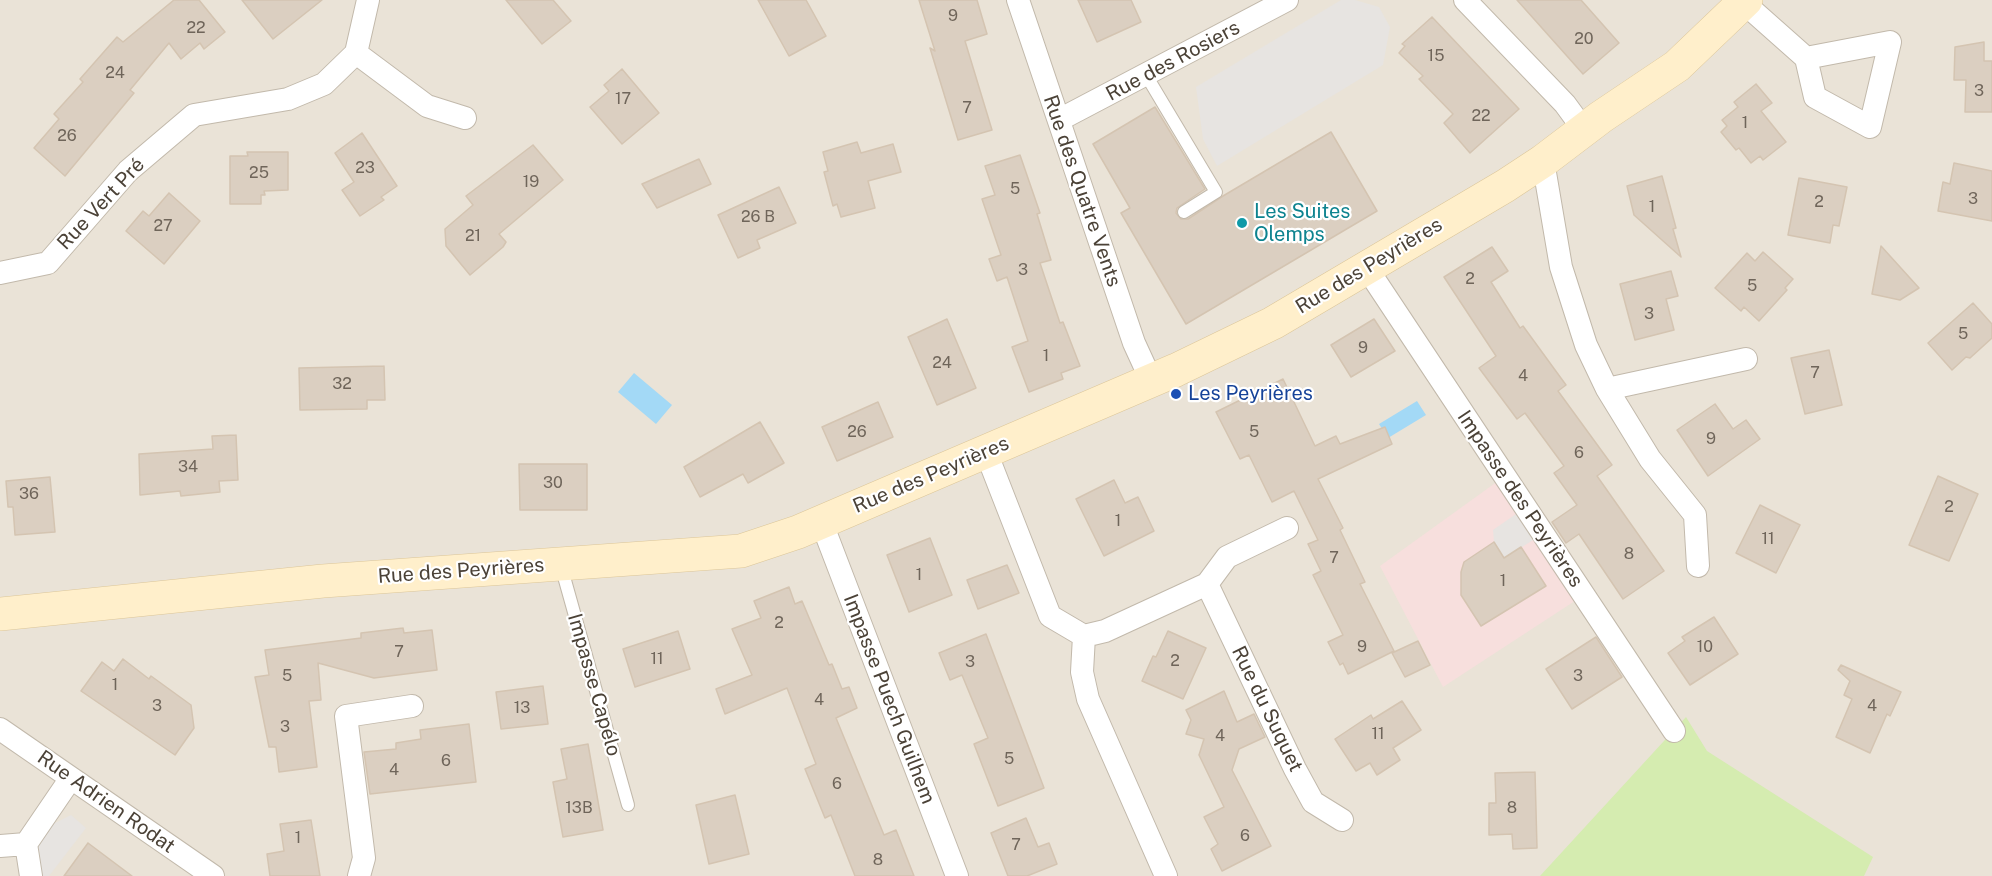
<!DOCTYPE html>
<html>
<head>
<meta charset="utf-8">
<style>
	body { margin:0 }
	canvas { display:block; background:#f6f1ea }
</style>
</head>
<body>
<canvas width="1992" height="876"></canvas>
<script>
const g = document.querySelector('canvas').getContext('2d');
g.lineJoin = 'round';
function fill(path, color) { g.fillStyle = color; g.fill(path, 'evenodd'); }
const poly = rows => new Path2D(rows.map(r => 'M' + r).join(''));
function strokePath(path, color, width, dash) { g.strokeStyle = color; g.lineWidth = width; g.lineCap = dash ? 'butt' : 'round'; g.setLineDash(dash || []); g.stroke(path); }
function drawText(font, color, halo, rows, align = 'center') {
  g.font = font + ' "Public Sans",sans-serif'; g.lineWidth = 4.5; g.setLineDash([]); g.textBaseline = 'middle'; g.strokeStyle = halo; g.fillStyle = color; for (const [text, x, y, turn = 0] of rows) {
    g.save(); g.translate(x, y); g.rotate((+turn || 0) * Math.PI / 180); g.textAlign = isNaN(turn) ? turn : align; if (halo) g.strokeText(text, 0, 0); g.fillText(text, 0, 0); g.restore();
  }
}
fill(poly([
	[0,0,1992,0,1992,876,0,876]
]), '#eae3d7');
fill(poly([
	[1505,476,1584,595,1443,687,1380,566]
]), '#f7dfdd');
fill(poly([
	[1686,717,1707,751,1873,857,1864,876,1540,876]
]), '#d5ecb0');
fill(poly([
	[1341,0,1355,0,1379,7,1390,27,1383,65,1217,166,1203,139,1196,87],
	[1526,507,1543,534,1504,558,1494,542,1493,530],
	[71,815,86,828,49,876,35,876,35,848,53,824]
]), '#e7e4e1');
fill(poly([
	[634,373,672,405,656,424,618,392],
	[1417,401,1426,415,1388,438,1379,424]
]), '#a3d9f6');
const building = poly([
	[174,0,199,0,225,32,204,49,200,43,181,59,169,43,130,90,134,93,65,176,34,148,59,119,54,114,83,82,80,79,117,37,123,42,174,0],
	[242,0,322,0,273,39,242,0],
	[506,0,553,0,571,21,542,44,506,0],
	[758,0,806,0,826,36,789,56,758,0],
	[919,0,977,0,987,34,965,41,992,130,958,140,930,48,935,51,919,0],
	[1078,0,1131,0,1141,22,1097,42,1078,0],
	[1517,0,1581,0,1619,43,1583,74,1517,0],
	[1432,17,1519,109,1470,153,1444,123,1453,114,1419,79,1423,76,1399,53,1405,46,1402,44,1432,17],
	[1984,42,1984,61,1992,61,1992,112,1965,112,1966,80,1954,80,1955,47,1984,42],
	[622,69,659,113,622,144,590,107,609,91,604,85,622,69],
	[1756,84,1772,103,1761,111,1786,142,1763,160,1760,156,1751,163,1739,148,1736,150,1721,132,1727,126,1722,120,1738,107,1734,102,1756,84],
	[1155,107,1205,189,1177,208,1176,213,1181,219,1188,219,1223,196,1331,132,1377,211,1186,324,1121,213,1130,208,1093,144,1155,107],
	[362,133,397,186,381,197,384,200,360,216,342,190,354,182,335,153,362,133],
	[857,142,861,153,893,144,901,172,868,181,875,208,841,217,837,204,833,206,824,172,828,171,823,152,857,142],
	[533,145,563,180,499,234,506,242,503,247,470,275,446,246,445,229,473,205,466,196,533,145],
	[247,152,288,152,288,190,264,191,265,195,261,195,261,204,230,204,230,156,248,156,247,152],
	[1020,155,1040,213,1037,214,1051,260,1040,263,1060,323,1063,322,1080,366,1061,373,1063,379,1029,392,1012,347,1028,341,1007,277,997,281,989,259,1001,255,982,199,995,195,985,166,1020,155],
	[699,159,711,184,657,208,642,184,699,159],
	[1954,163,1992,171,1992,221,1938,211,1943,182,1950,184,1954,163],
	[1662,176,1676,228,1673,229,1681,257,1634,215,1627,186,1662,176],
	[1799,178,1847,187,1839,226,1833,225,1830,243,1788,235,1799,178],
	[779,187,796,223,757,240,760,248,738,258,718,215,779,187],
	[169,193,200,221,164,264,126,231,143,211,149,216,169,193],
	[1881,246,1919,288,1900,300,1872,294,1881,246],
	[1492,247,1508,271,1491,282,1520,328,1523,326,1566,385,1558,391,1612,465,1597,476,1664,571,1623,599,1579,534,1566,543,1552,522,1577,505,1554,473,1564,466,1525,413,1517,419,1479,368,1496,356,1444,277,1492,247],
	[1763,252,1793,279,1785,288,1787,290,1759,321,1744,307,1741,311,1715,288,1747,253,1755,261,1763,252],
	[1671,271,1678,296,1666,299,1674,330,1635,340,1620,284,1671,271],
	[1973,303,1992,324,1992,338,1970,358,1966,357,1952,370,1928,343,1973,303],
	[947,319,976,388,937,405,908,337,947,319],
	[1374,319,1395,351,1351,377,1331,345,1374,319],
	[1829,350,1842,405,1805,414,1791,358,1829,350],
	[384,366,385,400,367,400,367,409,300,410,299,368,384,366],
	[1283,379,1315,446,1336,436,1340,444,1385,427,1392,444,1318,479,1343,528,1340,530,1365,582,1360,584,1394,651,1348,674,1343,663,1340,665,1328,642,1343,635,1313,575,1321,571,1308,544,1318,540,1294,491,1272,502,1249,455,1240,459,1216,412,1283,379],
	[878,402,893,437,837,461,822,427,878,402],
	[1715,404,1733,429,1746,420,1760,439,1708,476,1677,430,1715,404],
	[760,422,784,463,748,483,743,474,700,497,684,467,760,422],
	[236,435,238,480,219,481,220,492,181,496,180,491,140,495,139,454,213,449,212,436,236,435],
	[519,464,587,464,587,510,520,510,519,464],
	[1938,476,1978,494,1949,561,1909,545,1938,476],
	[50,477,55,532,15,535,13,507,8,507,6,481,50,477],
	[1114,480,1125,503,1138,497,1154,531,1104,556,1076,499,1114,480],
	[1760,505,1800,525,1776,573,1736,553,1760,505],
	[930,538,952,595,909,612,887,555,930,538],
	[1494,542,1504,558,1521,547,1546,586,1481,626,1461,595,1461,572,1464,562,1494,542],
	[1007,565,1019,593,978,609,967,580,1007,565],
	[789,587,795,604,802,601,829,665,832,664,842,689,849,687,857,708,836,718,884,835,896,830,914,876,855,876,831,815,825,818,805,769,816,764,787,688,725,714,716,689,752,675,732,629,761,618,754,601,789,587],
	[1714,617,1738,654,1690,685,1668,653,1685,641,1682,637,1714,617],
	[403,628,404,633,432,630,437,670,374,678,318,663,321,700,309,701,317,767,279,772,276,747,269,747,255,677,269,675,265,650,361,638,361,633,403,628],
	[678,631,690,669,635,687,623,649,678,631],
	[1168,631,1206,648,1183,699,1142,681,1153,656,1156,657,1168,631],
	[986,634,1044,788,998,806,974,744,988,738,962,675,950,680,939,653,986,634],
	[1596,637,1622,677,1572,709,1546,669,1596,637],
	[1418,641,1430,665,1405,677,1392,653,1418,641],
	[123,659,149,679,151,676,191,705,194,728,175,755,81,691,102,662,114,671,123,659],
	[1841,665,1901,692,1890,716,1887,714,1870,753,1836,737,1852,699,1844,695,1850,681,1838,670,1841,665],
	[543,686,548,724,501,729,496,692,543,686],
	[1224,691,1237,722,1254,714,1265,737,1239,749,1232,770,1271,846,1222,871,1211,849,1218,844,1204,817,1224,807,1199,755,1204,739,1186,734,1191,720,1186,710,1224,691],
	[1402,701,1421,730,1393,748,1400,760,1377,775,1370,763,1356,771,1335,739,1371,715,1373,719,1402,701],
	[469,724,476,782,370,794,364,752,396,749,396,743,421,739,420,730,469,724],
	[588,744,603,830,563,837,553,782,567,779,561,749,588,744],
	[1535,772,1537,848,1513,849,1512,834,1489,835,1489,803,1496,803,1495,773,1535,772],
	[735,795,749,854,709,864,696,805,735,795],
	[1026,818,1038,847,1049,843,1057,864,1027,876,1008,876,991,833,1026,818],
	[311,820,320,876,270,876,267,854,284,851,280,824,311,820],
	[88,843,132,876,64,876,88,843]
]);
fill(building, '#dbcfc1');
strokePath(building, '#d4c4b1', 1.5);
const lane = poly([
	[1146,75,1216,192,1184,212],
	[561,566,628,805]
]);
const street = poly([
	[1018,0,1134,343,1151,380],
	[1465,0,1565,104,1584,130],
	[1744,3,1806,58,1890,42,1870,127,1815,97,1806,58],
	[356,53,427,106,465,118],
	[1059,120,1287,0],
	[1543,161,1561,267,1586,345,1607,389,1650,459,1695,515,1698,566],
	[1366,267,1674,731],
	[0,273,48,263,128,171,194,115,288,99,324,84,356,53,368,0],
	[1607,389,1746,359],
	[986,452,1050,616,1084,636,1082,672,1088,699,1166,876],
	[821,521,957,876],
	[1207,584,1227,557,1287,528],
	[1084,636,1105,631,1207,584,1295,769,1313,802,1342,820],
	[0,729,213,876],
	[0,846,26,844],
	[31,876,26,844,71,778],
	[359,876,364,858,346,716,412,706]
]);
const secondary = poly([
	[0,614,323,581,741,551,798,532,1176,370,1273,323,1505,186,1543,161,1601,117,1677,66,1746,0]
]);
strokePath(lane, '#c2b9ab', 14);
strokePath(street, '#c2b9ab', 24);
strokePath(secondary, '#dcc699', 34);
strokePath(lane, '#fff', 12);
strokePath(street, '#fff', 22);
strokePath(secondary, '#ffefcb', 33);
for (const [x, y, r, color] of [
	[1242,223,6,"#0f9aa8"],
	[1176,394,6,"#1a4fb4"]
]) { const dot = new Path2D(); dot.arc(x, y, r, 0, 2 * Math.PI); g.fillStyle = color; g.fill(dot); strokePath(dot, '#fff', 2); }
drawText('16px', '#6f655a', null, [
	["9",953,16],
	["22",196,28],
	["20",1584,39],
	["15",1436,56],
	["24",115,73],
	["3",1979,91],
	["17",623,99],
	["7",967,108],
	["22",1481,116],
	["1",1745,123],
	["26",67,136],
	["23",365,168],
	["25",259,173],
	["19",531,182],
	["5",1015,189],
	["3",1973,199],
	["2",1819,202],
	["1",1652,207],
	["26 B",758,217],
	["27",163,226],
	["21",473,236],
	["3",1023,270],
	["2",1470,279],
	["5",1752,286],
	["3",1649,314],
	["5",1963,334],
	["9",1363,348],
	["1",1046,356],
	["24",942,363],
	["7",1815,373],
	["4",1523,376],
	["32",342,384],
	["26",857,432],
	["5",1254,432],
	["9",1711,439],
	["6",1579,453],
	["34",188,467],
	["30",553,483],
	["36",29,494],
	["2",1949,507],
	["1",1118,521],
	["11",1768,539],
	["8",1629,554],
	["7",1334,558],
	["1",919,575],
	["1",1503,581],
	["2",779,623],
	["9",1362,647],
	["10",1705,647],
	["7",399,652],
	["11",657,659],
	["2",1175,661],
	["3",970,662],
	["5",287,676],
	["3",1578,676],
	["1",115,685],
	["4",819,700],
	["3",157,706],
	["4",1872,706],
	["13",522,708],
	["3",285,727],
	["11",1378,734],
	["4",1220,736],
	["5",1009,759],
	["6",446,761],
	["4",394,770],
	["6",837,784],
	["13B",579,808],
	["8",1512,808],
	["6",1245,836],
	["1",298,838],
	["7",1016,845],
	["8",878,860]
]);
drawText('20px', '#4b4237', '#fff', [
	["Rue des Rosiers",1173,61,-28],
	["Rue des Quatre Vents",1082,191,71],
	["Rue Vert Pré",101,204,-47],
	["Rue des Peyrières",1369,266,-31],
	["Rue des Peyrières",931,475,-23],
	["Impasse des Peyrières",1520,499,56],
	["Rue des Peyrières",461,571,-4],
	["Impasse Capélo",594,685,74],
	["Impasse Puech Guilhem",889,699,69],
	["Rue du Suquet",1267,709,64],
	["Rue Adrien Rodat",106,802,35]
]);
drawText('20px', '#0d838f', '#fff', [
	["Les Suites",1254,212],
	["Olemps",1254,235]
], 'left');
drawText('20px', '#164399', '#fff', [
	["Les Peyrières",1188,394]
], 'left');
</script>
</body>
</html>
